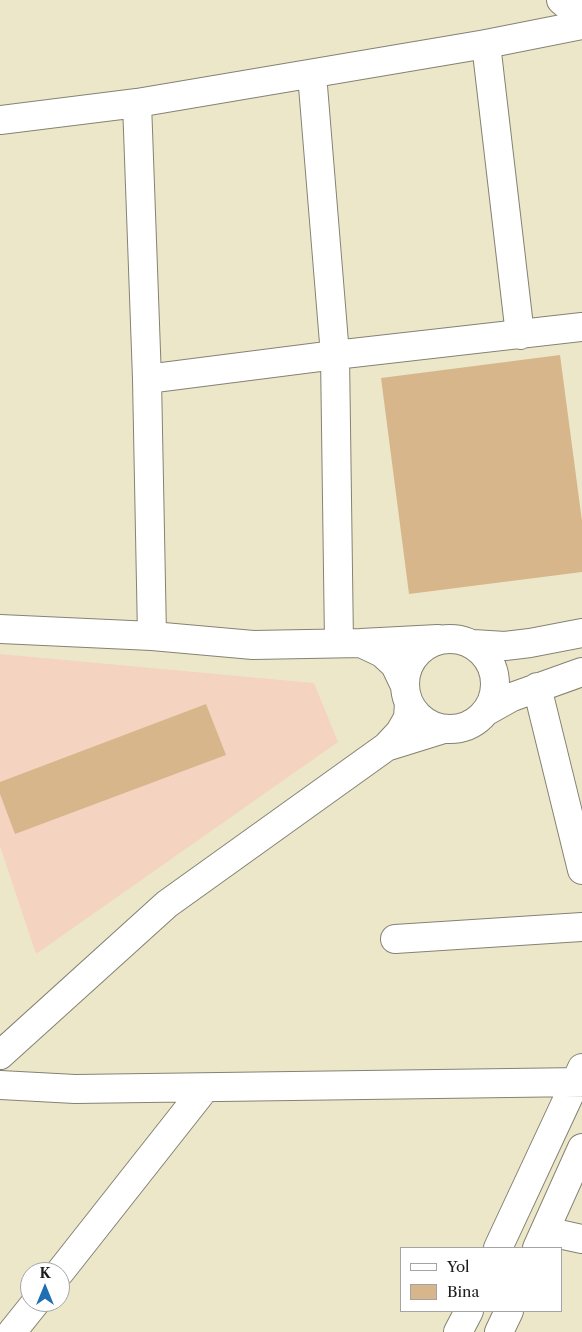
<!DOCTYPE html>
<html>
<head>
<meta charset="utf-8">
<style>
	body { margin:0 }
	#map { position:relative; width:582px; height:1332px; overflow:hidden; background:#ede7ca; font-family:"Libre Caslon Text",serif }
	canvas { display:block }
	.legend { position:absolute; left:400px; top:1247px; width:162px; height:65px; box-sizing:border-box; background:#fff; border:1px solid #a4a4a4; margin:0; padding:6px 9px; list-style:none; font-size:15px; color:#1c1c1c }
	.legend li { display:flex; align-items:center; gap:10px; height:25px }
	.legend b { width:25px; border:1px solid #a4a4a4 }
	.north { position:absolute; left:20px; top:1262px; width:50px; height:50px; box-sizing:border-box; background:#fff; border:1px solid #a4a4a4; border-radius:50%; rotate:0deg; font-size:14px; font-weight:700; line-height:20px; text-align:center; color:#1c1c1c }
	.north::after { content:''; display:block; margin:auto; width:18px; height:22px; background:#1f6fb2; clip-path:polygon(50% 0,100% 100%,50% 72%,0 100%) }
</style>
</head>
<body>
<div id="map">
<canvas width="582" height="1332"></canvas>
<ul class="legend">
<li><b style="height:6px;background:#fff"></b>Yol</li>
<li><b style="height:14px;background:#d7b68c"></b>Bina</li>
</ul>
<div class="north">K</div>
</div>
<script>
const g = document.querySelector('canvas').getContext('2d');
g.lineJoin = 'round';
function fill(path, color) { g.fillStyle = color; g.fill(path, 'evenodd'); }
const poly = rows => new Path2D(rows.map(r => 'M' + r).join(''));
function strokePath(path, color, width, dash) { g.strokeStyle = color; g.lineWidth = width; g.lineCap = dash ? 'butt' : 'round'; g.setLineDash(dash || []); g.stroke(path); }
fill(poly([
	[0,654,314,683,338,742,36,954,0,846]
]), '#f4d3c0');
fill(poly([
	[560,355,582,521,582,572,409,594,381,378],
	[206,704,226,755,15,834,0,794,0,782]
]), '#d7b68c');
const minor = poly([
	[561,0,582,18],
	[486,44,520,335],
	[312,74,335,355,339,643],
	[137,103,147,379,335,355,582,327],
	[0,120,137,103,486,44,582,25],
	[147,379,152,636],
	[0,629,152,636,253,645,361,643],
	'405 684a45 45 0 1 1 90 0a45 45 0 1 1-90 0Z',
	[473,644,505,646,530,643,582,633],
	[405,686,395,665,382,653,361,643,438,639],
	[537,687,582,870],
	[409,703,408,718,400,732,386,747,444,729],
	[487,711,512,697,582,672],
	[395,939,582,927],
	[0,1055,167,904,386,747],
	[0,1085,75,1089,582,1082],
	[545,1231,582,1239],
	[498,1248,582,1068],
	[537,1248,582,1148],
	[60,1272,205,1088],
	[12,1332,36,1302],
	[458,1332,469,1311],
	[499,1332,509,1311]
]);
strokePath(minor, '#848273', 30);
strokePath(minor, '#fff', 28);
</script>
</body>
</html>
